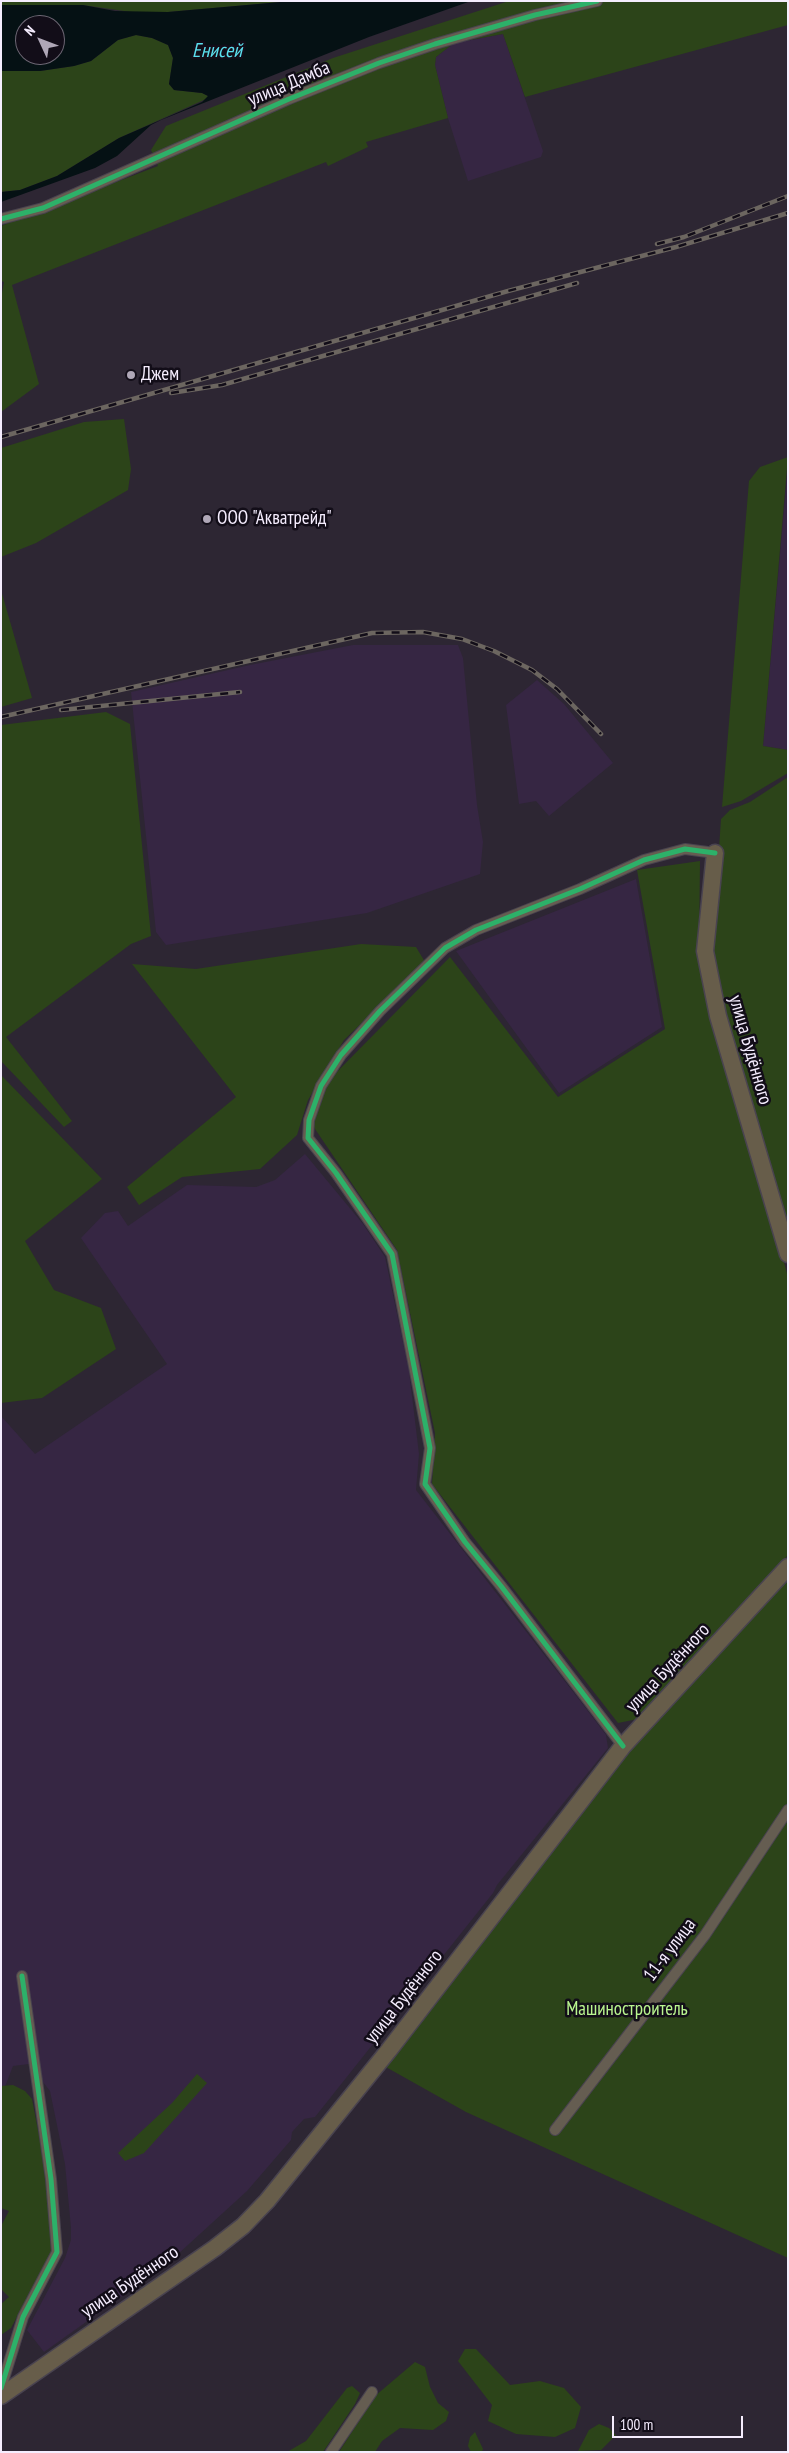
<!DOCTYPE html>
<html>
<head>
<meta charset="utf-8">
<style>
	body { margin:0 }
	#map { position:relative; width:789px; height:2453px; overflow:hidden; background:#2d2633; font-family:"PT Sans Narrow",sans-serif }
	canvas { display:block }
	.frame { position:absolute; inset:0; border:2px solid #f5edfe; pointer-events:none }
	.north { position:absolute; left:15px; top:15px; width:50px; height:50px; box-sizing:border-box; background:#120d18; border:1px solid #6d6774; border-radius:50%; rotate:313deg; font-size:14px; font-weight:700; line-height:20px; text-align:center; color:#f5edfe }
	.north::after { content:''; display:block; margin:auto; width:18px; height:22px; background:#afa7b7; clip-path:polygon(50% 0,100% 100%,50% 72%,0 100%) }
	.scale { position:absolute; left:612px; top:2416px; width:131px; height:22px; box-sizing:border-box; border:2px solid #f5edfe; border-top:0; padding-left:6px; font-size:15px; line-height:18px; white-space:nowrap; color:#f5edfe; -webkit-text-stroke:4px #120d18; paint-order:stroke }
</style>
</head>
<body>
<div id="map">
<canvas width="789" height="2453"></canvas>
<div class="frame"></div>
<div class="north">N</div>
<div class="scale">100 m</div>
</div>
<script>
const g = document.querySelector('canvas').getContext('2d');
g.lineJoin = 'round';
function fill(path, color) { g.fillStyle = color; g.fill(path, 'evenodd'); }
const poly = rows => new Path2D(rows.map(r => 'M' + r).join(''));
function strokePath(path, color, width, dash) { g.strokeStyle = color; g.lineWidth = width; g.lineCap = dash ? 'butt' : 'round'; g.setLineDash(dash || []); g.stroke(path); }
function drawText(font, color, halo, rows, align = 'center') {
  g.font = font + ' "PT Sans Narrow",sans-serif'; g.lineWidth = 5; g.setLineDash([]); g.textBaseline = 'middle'; g.strokeStyle = halo; g.fillStyle = color; for (const [text, x, y, turn = 0] of rows) {
    g.save(); g.translate(x, y); g.rotate((+turn || 0) * Math.PI / 180); g.textAlign = isNaN(turn) ? turn : align; if (halo) g.strokeText(text, 0, 0); g.fillText(text, 0, 0); g.restore();
  }
}
fill(poly([
	[503,34,543,151,541,157,468,181,448,118,435,65,436,57,454,43],
	[788,464,788,750,763,746],
	[353,645,458,645,463,658,477,805,483,842,480,874,367,913,166,945,156,932,131,692,250,665],
	[537,680,564,704,613,763,549,816,536,801,519,804,506,705],
	[636,879,662,1027,559,1093,456,951],
	[305,1154,363,1224,385,1257,409,1371,419,1454,416,1490,581,1702,606,1735,608,1748,497,1885,493,1893,315,2117,304,2119,292,2132,291,2140,247,2191,166,2265,44,2352,27,2330,65,2258,71,2240,71,2228,65,2164,50,2091,29,2064,13,2066,1,2097,1,1416,35,1454,167,1364,81,1238,105,1213,118,1211,128,1226,187,1185,256,1187,275,1180]
]), '#362643');
fill(poly([
	[1,1,292,1,168,12,131,12,83,5,1,5],
	[509,1,788,1,788,25,525,97,503,34,454,43,436,57,435,65,448,118,366,142,368,147,328,166,326,162,12,285,39,384,1,412,1,298,4,282,1,281,1,226,158,166,151,150,166,126,333,58],
	[136,35,152,38,168,45,173,58,169,84,174,90,202,93,208,96,206,99,119,138,57,176,20,190,1,192,1,71,40,71,74,66,91,61,118,40],
	[124,419,131,469,128,490,36,543,1,557,1,448,84,422],
	[788,457,763,746,788,750,788,773,741,801,722,807,749,481,760,467],
	[1,590,32,698,1,707],
	[106,712,130,724,151,936,131,944,6,1037,72,1121,64,1127,1,1061,1,725],
	[788,777,788,1218,780,1212,718,988,712,952,721,819,730,810,750,802],
	[700,861,699,951,788,1277,788,1555,638,1719,618,1723,432,1484,435,1433,397,1250,313,1126,329,1080,450,957,558,1097,665,1029,637,870],
	[361,944,416,947,425,962,344,1040,308,1100,297,1135,260,1169,182,1177,139,1205,127,1187,236,1097,132,964,196,969],
	[1,1075,102,1179,25,1241,54,1290,101,1308,116,1349,42,1398,1,1403],
	[788,1571,788,2258,466,2112,384,2066,622,1750],
	[197,2074,207,2083,144,2153,125,2161,118,2153,172,2103],
	[13,2085,25,2091,32,2099,48,2182,53,2251,47,2266,31,2290,11,2328,1,2335,1,2304,9,2297,1,2289,1,2226,9,2211,1,2208,1,2086],
	[465,2349,476,2349,510,2385,540,2381,564,2388,581,2407,575,2428,555,2437,516,2434,488,2421,492,2405,458,2361],
	[415,2362,425,2367,430,2387,438,2403,449,2412,446,2421,433,2430,400,2428,382,2441,375,2452,339,2452,375,2396],
	[352,2386,360,2393,355,2404,323,2452,287,2452,306,2441,347,2388],
	[599,2424,609,2428,616,2435,601,2450,578,2451,589,2430],
	[475,2432,483,2449,482,2452,471,2452,468,2446,470,2437]
]), '#2c4419');
fill(poly([
	[292,1,471,1,369,37,161,120,151,125,117,156,95,168,1,202,1,192,20,190,57,176,119,138,202,102,208,96,202,93,174,90,169,84,173,58,168,45,152,38,136,35,118,40,91,61,74,66,40,71,1,71,1,5,83,5,115,11,168,12],
	[25,25,55,25,55,55,25,55]
]), '#051114');
const street = poly([
	[1,219,43,208,289,99,379,63,435,44,535,15,597,1],
	[623,1746,501,1586,465,1542,425,1484,430,1448,392,1254,336,1173,308,1138,309,1120,321,1086,341,1055,380,1011,445,948,476,930,580,889,644,860,685,849,715,853],
	[555,2130,705,1935,788,1810],
	[1,2388,23,2317,57,2252,51,2179,22,1976],
	[331,2452,372,2392]
]);
const primary = poly([
	[715,853,705,951,718,1016,788,1254],
	[1,2396,215,2248,243,2226,267,2201,389,2050,623,1746,788,1567]
]);
strokePath(street, '#49434f', 12);
strokePath(primary, '#49434f', 19);
strokePath(street, '#655d51', 10);
strokePath(primary, '#675d4a', 16);
const rail = poly([
	[657,244,684,237,788,196],
	[171,393,222,385,577,283],
	[1,437,508,291,676,247,788,213],
	[61,710,240,692],
	[1,717,372,633,423,632,462,639,494,651,532,670,557,689,601,734]
]);
strokePath(rail, '#6c6660', 4.5);
strokePath(rail, '#120d18', 2.5, [8]);
strokePath(poly([
	[1,219,43,208,289,99,379,63,435,44,535,15,597,1],
	[623,1746,501,1586,465,1542,425,1484,430,1448,392,1254,336,1173,308,1138,309,1120,321,1086,341,1055,380,1011,445,948,476,930,580,889,644,860,685,849,715,853],
	[1,2388,23,2317,57,2252,51,2179,22,1976]
]), '#2db169', 5);
for (const [x, y, r, color] of [
	[131,375,5,"#afa7b7"],
	[207,519,5,"#afa7b7"]
]) { const dot = new Path2D(); dot.arc(x, y, r, 0, 2 * Math.PI); g.fillStyle = color; g.fill(dot); strokePath(dot, '#120d18', 2); }
drawText('19px', '#f5edfe', '#120d18', [
	["улица Дамба",289,84,-23],
	["улица Будённого",750,1050,74],
	["улица Будённого",668,1668,-47],
	["11-я улица",670,1950,-53],
	["улица Будённого",404,1997,-52],
	["улица Будённого",130,2282,-34]
]);
drawText('19px', '#f5edfe', '#120d18', [
	["Джем",141,375],
	["ООО \"Акватрейд\"",217,519]
], 'left');
drawText('19px', '#baf690', '#120d18', [
	["Машиностроитель",627,2010]
]);
drawText('italic 20px', '#5bdfee', '#120d18', [
	["Енисей",217,51]
]);
</script>
</body>
</html>
